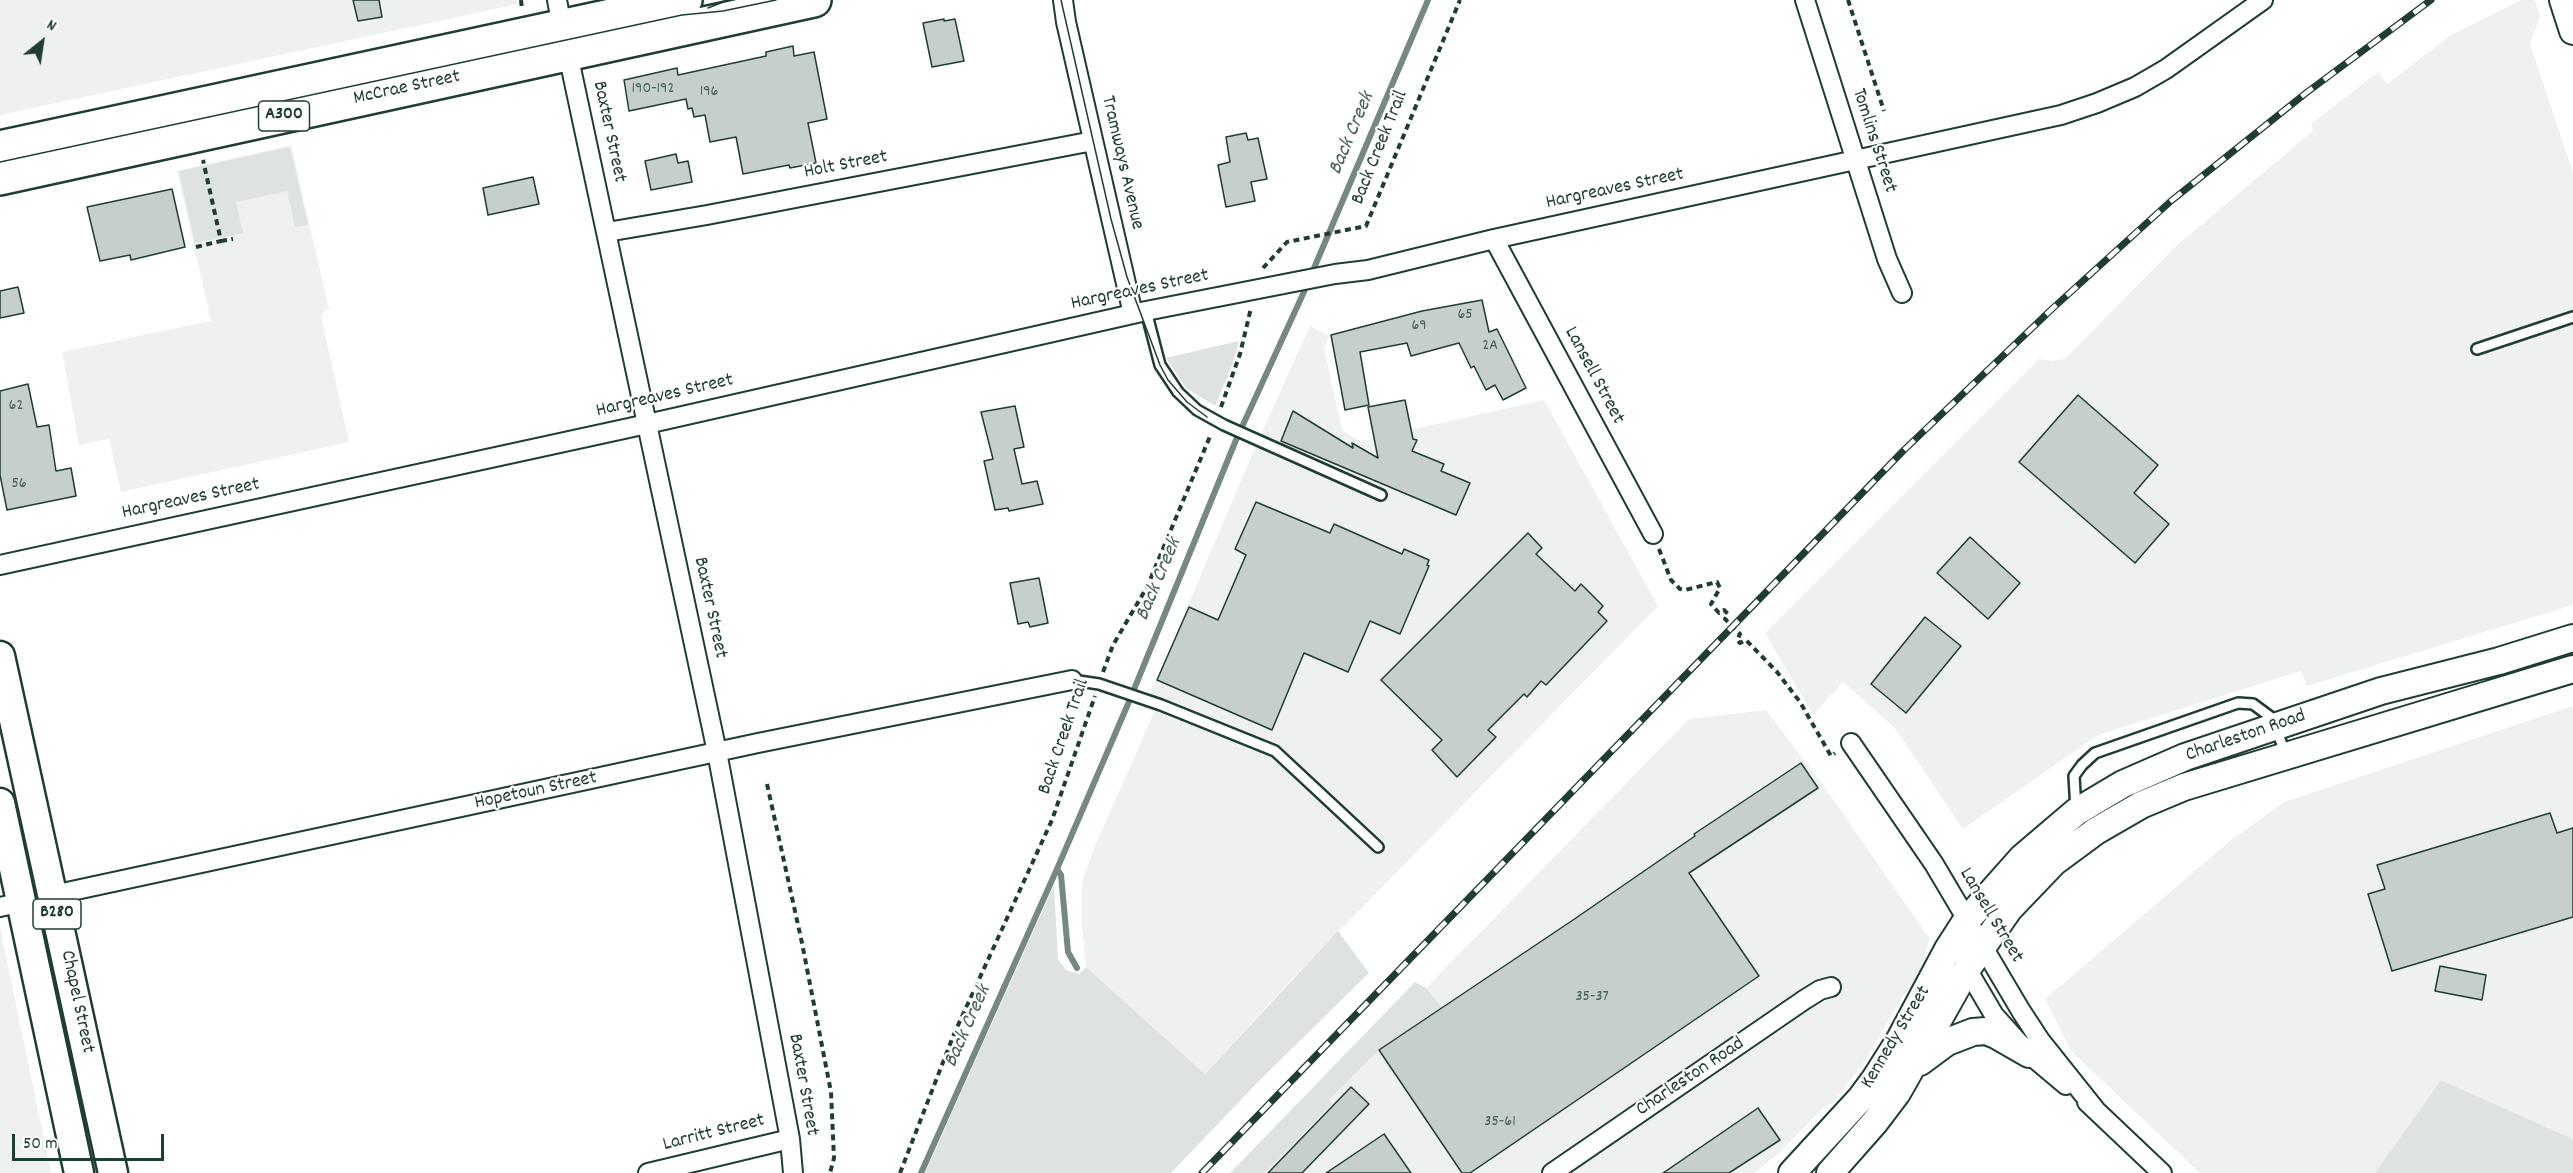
<!DOCTYPE html>
<html>
<head>
<meta charset="utf-8">
<style>
	body { margin:0 }
	#map { position:relative; width:2573px; height:1173px; overflow:hidden; background:#fff; font-family:Dekko,sans-serif }
	canvas { display:block }
	.north { position:absolute; left:12px; top:12px; width:60px; height:60px; -webkit-text-stroke:4px #fff; paint-order:stroke; rotate:30deg; font-size:16px; font-weight:700; line-height:24px; text-align:center; color:#1f3d34 }
	.north::after { content:''; display:block; margin:auto; width:21px; height:27px; background:#1f3d34; clip-path:polygon(50% 0,100% 100%,50% 72%,0 100%) }
	.scale { position:absolute; left:12px; top:1134px; width:152px; height:27px; box-sizing:border-box; border:3px solid #1f3d34; border-top:0; padding-left:8px; font-size:18px; line-height:21px; white-space:nowrap; color:#1f3d34; -webkit-text-stroke:4px #fff; paint-order:stroke }
</style>
</head>
<body>
<div id="map">
<canvas width="2573" height="1173"></canvas>
<div class="north">N</div>
<div class="scale">50 m</div>
</div>
<script>
const g = document.querySelector('canvas').getContext('2d');
g.lineJoin = 'round';
function fill(path, color) { g.fillStyle = color; g.fill(path, 'evenodd'); }
const poly = rows => new Path2D(rows.map(r => 'M' + r).join(''));
function strokePath(path, color, width, dash) { g.strokeStyle = color; g.lineWidth = width; g.lineCap = dash ? 'butt' : 'round'; g.setLineDash(dash || []); g.stroke(path); }
function drawText(font, color, halo, rows, align = 'center') {
  g.font = font + ' Dekko,sans-serif'; g.lineWidth = 4.5; g.setLineDash([]); g.textBaseline = 'middle'; g.strokeStyle = halo; g.fillStyle = color; for (const [text, x, y, turn = 0] of rows) {
    g.save(); g.translate(x, y); g.rotate((+turn || 0) * Math.PI / 180); g.textAlign = isNaN(turn) ? turn : align; if (halo) g.strokeText(text, 0, 0); g.fillText(text, 0, 0); g.restore();
  }
}
fill(poly([
	[0,0,517,0,518,4,0,115],
	[2521,0,2535,0,2540,17,2530,44,2573,173,2573,605,2307,686,2301,671,2098,735,1963,829,1894,727,1843,682,1813,715,1765,633,2039,359,2051,361,2065,359,2175,247,2313,131,2311,124,2378,72,2387,84,2451,35],
	[291,145,329,309,326,309,321,316,349,442,121,492,109,439,79,445,62,352,211,321,177,171],
	[1310,326,1329,336,1324,349,1342,430,1360,441,1544,400,1658,606,1290,981,1205,1074,1086,967,1082,928,1082,882,1094,848,1160,699,1150,694,1254,450],
	[2573,706,2573,1139,2441,1080,2375,1173,2200,1173,2071,1051,2045,999,2230,841,2284,802],
	[1766,710,1826,789,1929,938,1924,965,1915,984,1903,996,1865,1061,1832,1104,1826,1105,1777,1155,1754,1173,1265,1173,1332,1104,1329,1100,1379,1050,1441,1008,1426,988,1689,719],
	[0,927,51,1173,0,1173]
]), '#eef1f0');
fill(poly([
	[290,147,308,225,295,227,287,191,236,202,243,233,195,243,179,171],
	[1239,341,1232,366,1215,406,1186,388,1166,358],
	[1054,885,1058,959,1066,970,1079,974,1086,967,1205,1074,1338,931,1369,973,1259,1081,1171,1173,925,1173],
	[1415,982,1426,988,1442,1008,1379,1050,1329,1100,1332,1104,1265,1173,1230,1173],
	[2441,1080,2573,1139,2573,1173,2375,1173]
]), '#dee3e2');
strokePath(poly([
	[1057,869,1061,875,1068,952,1077,968],
	[921,1173,1057,869,1128,704,1236,440,1303,294,1428,0]
]), '#758883', 6);
const building = poly([
	[353,0,379,0,382,17,358,21,353,0],
	[944,19,944,21,955,19,964,61,932,67,923,23,944,19],
	[793,46,794,56,814,52,827,119,808,123,816,163,790,168,789,165,743,174,736,137,710,142,705,115,694,117,692,108,688,109,686,99,629,111,624,80,677,68,678,75,766,56,766,52,793,46],
	[1246,133,1248,140,1258,138,1267,179,1251,182,1255,201,1226,207,1218,165,1230,162,1226,137,1246,133],
	[676,154,678,163,688,161,692,182,651,190,645,161,676,154],
	[533,177,539,204,488,215,483,188,533,177],
	[172,189,185,247,131,260,130,255,100,261,87,207,172,189],
	[18,287,24,313,0,318,0,291,18,287],
	[1482,300,1489,332,1497,329,1526,388,1503,400,1495,385,1486,390,1474,366,1471,368,1459,343,1411,356,1407,343,1360,352,1369,405,1345,410,1331,335,1422,311,1482,300],
	[28,384,37,427,49,425,56,471,71,468,76,496,7,510,0,475,0,391,28,384],
	[2078,395,2158,465,2134,493,2169,524,2135,563,2019,462,2078,395],
	[1405,400,1413,439,1417,440,1412,451,1444,464,1441,471,1470,483,1456,515,1281,441,1293,411,1353,448,1352,443,1378,458,1368,407,1405,400],
	[1015,406,1024,447,1014,449,1022,484,1037,481,1043,504,1009,511,1008,508,995,510,984,461,993,459,981,412,1015,406],
	[1256,502,1330,533,1334,524,1402,554,1404,549,1429,560,1427,565,1429,566,1400,634,1370,621,1348,672,1304,653,1272,730,1157,680,1189,607,1218,620,1246,555,1235,549,1256,502],
	[1528,533,1542,548,1536,554,1575,591,1581,584,1603,606,1598,612,1607,621,1546,685,1541,681,1527,697,1524,694,1488,730,1496,737,1457,777,1432,750,1442,740,1381,680,1528,533],
	[1970,537,2020,583,1988,619,1937,573,1970,537],
	[1039,578,1048,623,1030,627,1028,622,1018,624,1010,583,1039,578],
	[1925,617,1961,646,1906,713,1871,684,1925,617],
	[1801,763,1818,788,1689,873,1759,976,1470,1173,1462,1173,1379,1050,1573,920,1695,836,1694,834,1801,763],
	[2550,813,2557,833,2573,828,2573,917,2392,971,2368,894,2385,889,2377,865,2550,813],
	[2440,966,2486,975,2482,1000,2435,991,2440,966],
	[1351,1087,1369,1104,1302,1173,1268,1173,1351,1087],
	[1758,1108,1780,1140,1729,1173,1663,1173,1758,1108],
	[1384,1134,1411,1173,1326,1173,1384,1134]
]);
fill(building, '#c7cfcc');
strokePath(building, '#1f3d34', 1.5);
const lane = poly([
	[1146,311,1160,365,1178,392,1197,410,1224,425,1381,495],
	[2477,349,2573,317],
	[1072,680,1099,684,1161,705,1275,751,1378,847],
	[2076,810,2074,776,2082,765,2095,753,2238,703,2253,704,2272,718,2286,755]
]);
const street = poly([
	[557,0,562,27],
	[1063,0,1066,22,1133,314],
	[1805,0,1887,259,1902,293],
	[568,54,717,752,790,1139,793,1173],
	[607,232,707,215,1093,141],
	[1494,239,1653,534],
	[0,565,647,424,1146,311,1335,274,1368,270,1494,239,2061,115,2097,103,2135,87,2166,69,2263,0],
	[1851,743,1934,864,2021,1011,2040,1040,2095,1109],
	[53,895,758,743,1072,680],
	[0,907,22,902],
	[1959,932,1967,969,1994,1015,2029,1054,2066,1085],
	[2087,1102,2162,1173],
	[648,1173,790,1139],
	[1552,1173,1804,1000,1820,990,1831,987]
]);
const secondary = poly([
	[2563,0,2573,31],
	[1920,1062,1947,1042,1973,1032,1986,1031,1996,1035,2029,1054],
	[1792,1173,1861,1098,1875,1079,1899,1041,1948,949,1966,921,2022,858,2076,812,2123,784,2185,757,2381,691,2499,661,2573,638],
	[1830,1173,1875,1122,1897,1093,1967,969,2009,909,2054,862,2096,831,2141,805,2184,787,2573,669]
]);
const primary = poly([
	[0,656,113,1173],
	[0,803,79,1173]
]);
const highway = poly([
	[0,148,685,0],
	[0,178,814,0]
]);
strokePath(lane, '#1f3d34', 14);
strokePath(street, '#1f3d34', 22);
strokePath(secondary, '#1f3d34', 30);
strokePath(primary, '#1f3d34', 33);
strokePath(highway, '#1f3d34', 38);
strokePath(poly([
	[521,0,522,10],
	[1848,0,1884,111],
	[221,241,233,239],
	[196,247,221,241,203,160],
	[1263,268,1287,242,1366,226,1460,0],
	[1221,407,1240,354,1251,308],
	[1659,549,1671,580,1680,589,1685,590,1717,582,1720,588,1711,604,1719,613,1724,610,1728,614,1725,619,1740,634,1737,640,1740,643,1746,640,1777,672,1800,702,1831,756,1835,753],
	[1103,672,1113,645,1147,587,1211,434],
	[767,784,802,943,831,1092,834,1158,830,1173],
	[900,1173,954,1034,1052,820,1095,696]
]), '#1f3d34', 4, [6, 4.5]);
strokePath(lane, '#fff', 9);
strokePath(street, '#fff', 18);
strokePath(secondary, '#fff', 26);
strokePath(primary, '#fff', 28);
strokePath(highway, '#fff', 33);
strokePath(poly([
	[1061,0,1111,219,1127,277,1160,365,1168,380,1187,402,1207,417],
	[708,8,728,0],
	[0,162,682,15,723,11,776,0]
]), '#1f3d34', 1.5);
const rail = poly([
	[1202,1173,1904,450,2053,308,2171,201,2306,93,2431,0]
]);
strokePath(rail, '#1f3d34', 7);
strokePath(rail, '#fff', 4.5, [14]);
drawText('16px', '#49625a', null, [
	["190-192",653,90],
	["196",709,93],
	["65",1465,316],
	["69",1419,327],
	["2A",1490,347],
	["62",16,407],
	["56",19,485],
	["35-37",1592,998],
	["35-61",1500,1123]
]);
for (const [x, y, w] of [
	[284,116,51],
	[57,914,48]
]) { const box = new Path2D(); box.roundRect(x - w / 2, y - 15, w, 30, 4.5); g.fillStyle = '#fff'; g.fill(box); strokePath(box, '#1f3d34', 1.5); }
drawText('bold 18px', '#1f3d34', null, [
	["A300",284,116],
	["B280",57,914]
]);
drawText('20px', '#1f3d34', '#fff', [
	["McCrae Street",407,89,-12],
	["Baxter Street",608,132,78],
	["Tomlins Street",1873,141,72],
	["Back Creek Trail",1381,148,-68],
	["Tramways Avenue",1121,163,77],
	["Holt Street",846,166,-11],
	["Hargreaves Street",1615,190,-12],
	["Hargreaves Street",1140,291,-12],
	["Lansell Street",1593,376,62],
	["Hargreaves Street",665,397,-13],
	["Hargreaves Street",191,500,-12],
	["Baxter Street",709,608,78],
	["Back Creek Trail",1065,737,-71],
	["Charleston Road",2246,737,-19],
	["Hopetoun Street",536,792,-12],
	["Lansell Street",1990,916,59],
	["Chapel Street",76,1002,78],
	["Kennedy Street",1897,1038,-59],
	["Charleston Road",1691,1078,-34],
	["Baxter Street",802,1085,80],
	["Larritt Street",714,1134,-14]
]);
drawText('italic 21px', '#4a625b', '#fff', [
	["Back Creek",1353,134,-67],
	["Back Creek",1160,580,-67],
	["Back Creek",969,1027,-66]
]);
</script>
</body>
</html>
